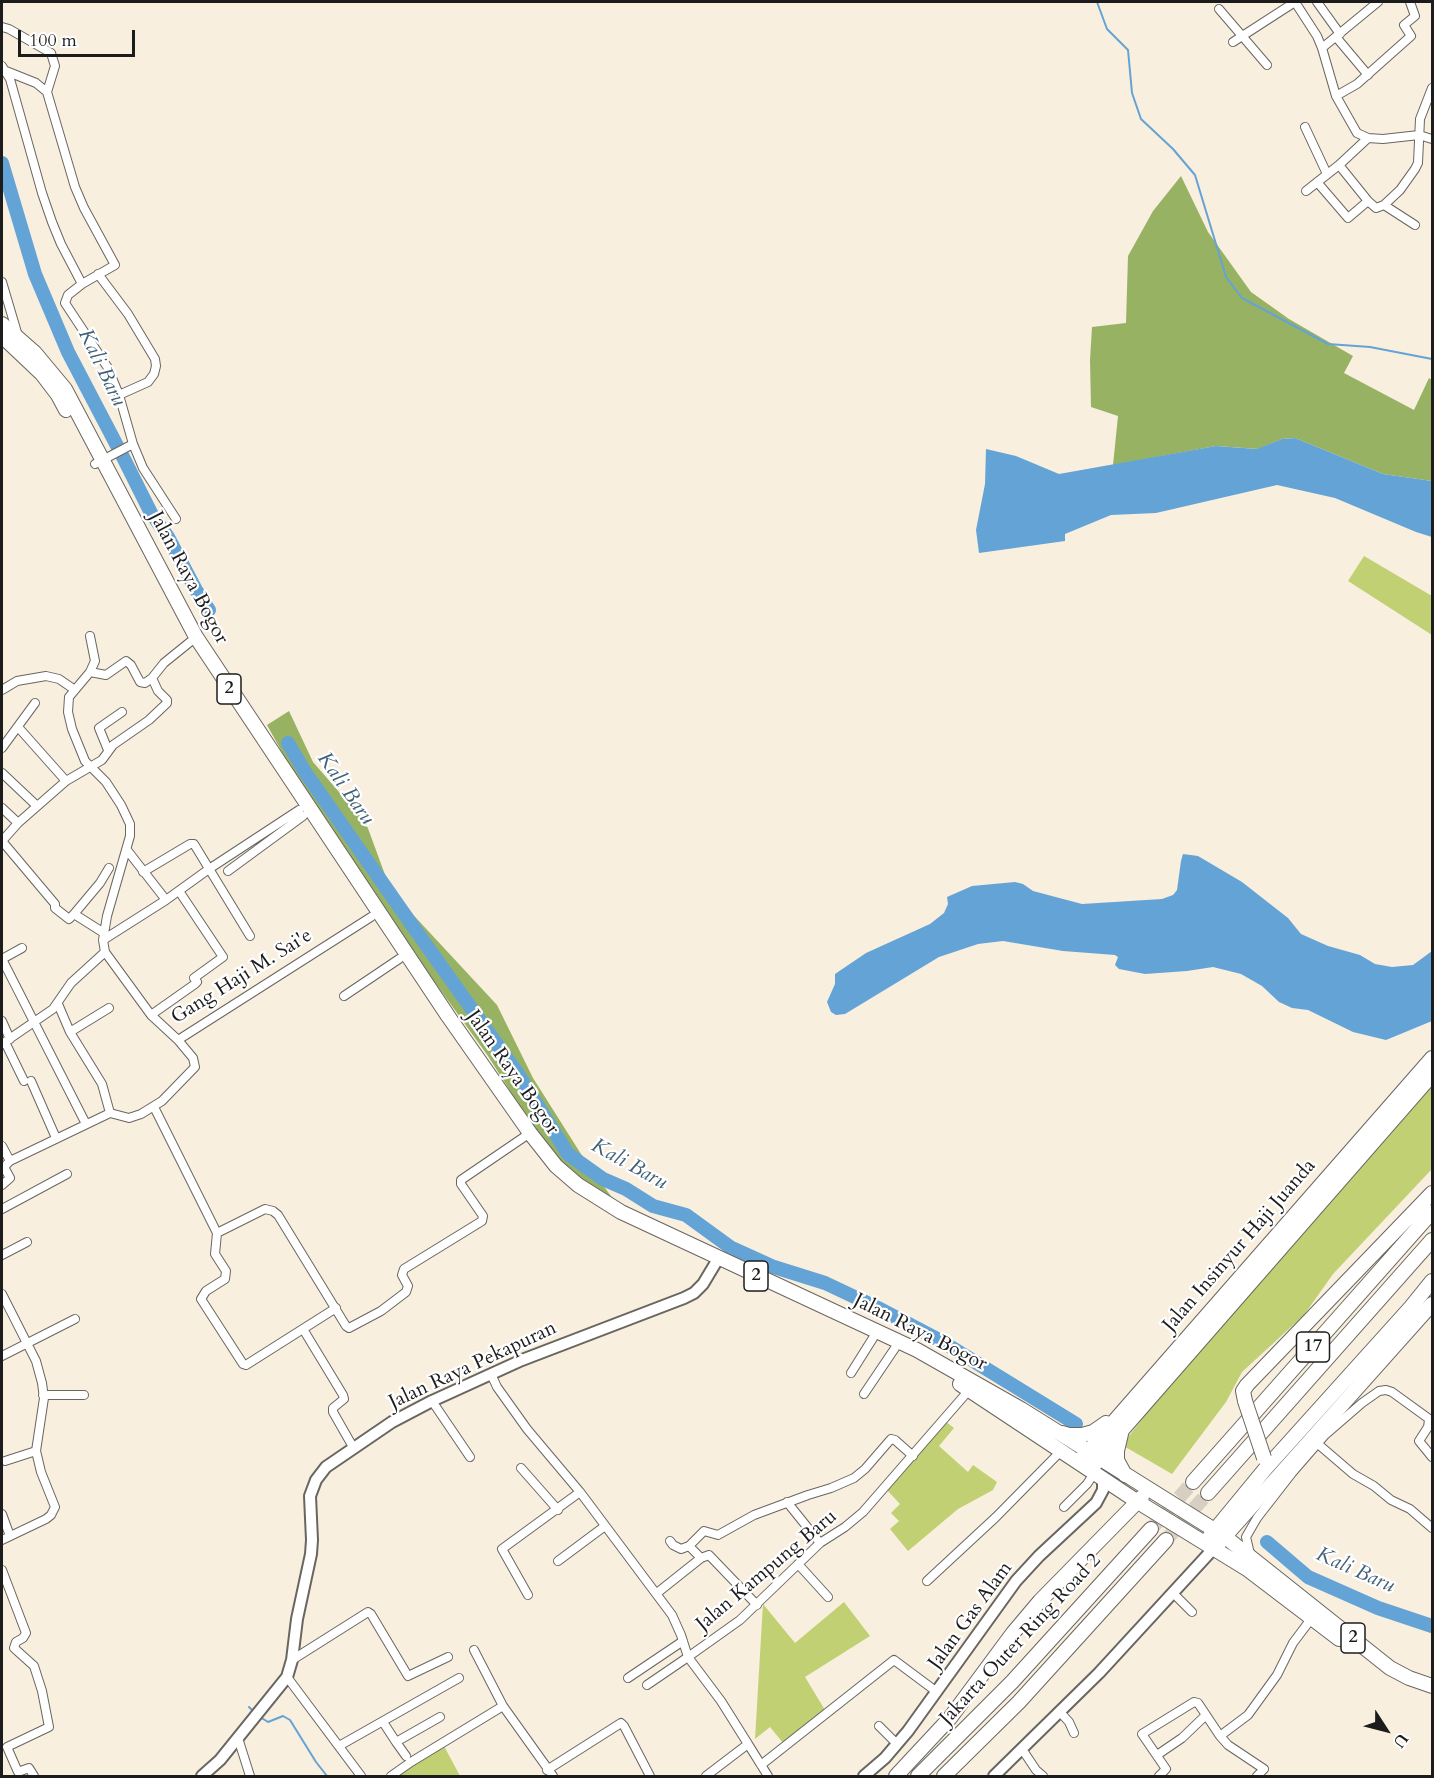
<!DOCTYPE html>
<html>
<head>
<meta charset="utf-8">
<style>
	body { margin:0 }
	#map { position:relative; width:1434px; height:1778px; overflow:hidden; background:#f8efdf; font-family:Cardo,serif }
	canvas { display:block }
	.frame { position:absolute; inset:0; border:3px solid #1c1c1c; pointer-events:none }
	.north { position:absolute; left:1356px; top:1700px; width:60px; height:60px; -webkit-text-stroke:4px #fff; paint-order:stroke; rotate:126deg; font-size:16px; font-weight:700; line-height:24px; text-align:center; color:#1c1c1c }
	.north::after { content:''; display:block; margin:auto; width:21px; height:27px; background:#1c1c1c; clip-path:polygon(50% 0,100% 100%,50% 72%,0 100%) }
	.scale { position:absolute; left:18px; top:30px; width:117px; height:27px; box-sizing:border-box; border:3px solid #1c1c1c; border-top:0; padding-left:8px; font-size:18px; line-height:21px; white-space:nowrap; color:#1c1c1c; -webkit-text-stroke:4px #fff; paint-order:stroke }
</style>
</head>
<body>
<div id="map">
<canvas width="1434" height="1778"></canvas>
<div class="frame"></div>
<div class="north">U</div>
<div class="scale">100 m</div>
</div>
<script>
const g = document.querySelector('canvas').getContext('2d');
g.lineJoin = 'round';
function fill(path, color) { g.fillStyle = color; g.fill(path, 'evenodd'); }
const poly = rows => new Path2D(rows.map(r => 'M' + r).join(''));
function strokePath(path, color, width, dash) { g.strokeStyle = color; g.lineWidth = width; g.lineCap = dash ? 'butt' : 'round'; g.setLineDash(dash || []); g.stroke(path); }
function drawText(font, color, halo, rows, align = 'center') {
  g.font = font + ' Cardo,serif'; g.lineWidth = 4.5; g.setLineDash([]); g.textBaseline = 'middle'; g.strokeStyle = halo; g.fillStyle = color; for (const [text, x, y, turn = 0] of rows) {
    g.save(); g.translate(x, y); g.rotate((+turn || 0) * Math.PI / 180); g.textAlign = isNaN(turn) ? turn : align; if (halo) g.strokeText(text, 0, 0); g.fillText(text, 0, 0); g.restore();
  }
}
fill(poly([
	[1364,556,1432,596,1432,635,1348,581],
	[1432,1084,1432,1169,1333,1274,1304,1315,1242,1372,1226,1402,1172,1474,1122,1445,1169,1384],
	[946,1422,954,1428,939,1446,968,1472,973,1465,997,1482,993,1490,958,1509,908,1551,890,1529,899,1521,891,1513,900,1504,887,1490],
	[844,1602,870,1636,805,1677,828,1715,784,1744,770,1727,755,1739,763,1604,795,1643],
	[444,1746,460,1776,399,1776,404,1770]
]), '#c0d072');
fill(poly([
	[1181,176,1208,232,1251,292,1289,319,1353,356,1344,373,1414,410,1429,378,1432,380,1432,481,1383,474,1295,438,1282,439,1258,449,1216,446,1113,465,1118,416,1091,407,1090,360,1092,327,1126,323,1128,256,1153,211],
	[289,711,313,762,366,823,391,891,497,1005,533,1078,581,1154,613,1199,654,1221,618,1210,555,1162,488,1056,418,959,287,761,267,725]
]), '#98b264');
fill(poly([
	[1295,438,1383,474,1432,481,1432,537,1416,532,1335,498,1277,485,1156,513,1111,515,1065,534,1065,541,979,553,976,530,985,484,986,449,1016,456,1059,474,1216,446,1257,449,1282,439],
	[1183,854,1198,856,1242,882,1288,918,1301,934,1328,946,1360,955,1375,964,1392,967,1413,965,1432,951,1432,1021,1386,1040,1353,1032,1308,1010,1292,1008,1279,1002,1262,986,1241,974,1213,967,1187,971,1145,974,1119,969,1115,965,1118,957,1115,955,1063,951,1003,941,978,944,939,957,845,1014,836,1015,831,1012,827,1002,835,984,835,974,866,953,930,924,944,913,948,904,947,897,972,886,1015,882,1023,884,1033,891,1082,904,1162,899,1173,895,1177,890,1181,861]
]), '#64a3d6');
strokePath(poly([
	[1097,2,1107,29,1128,50,1132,93,1141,119,1173,149,1195,175,1226,277,1242,298,1328,344,1370,347,1432,359],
	[249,1707,253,1711],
	[260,1717,268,1722,283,1716,290,1720,316,1762,327,1776]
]), '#64a3d6', 2);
strokePath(poly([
	[2,163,35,274,68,352,124,459,151,513,168,537,196,590,209,610],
	[288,743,305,772,419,935,516,1071,568,1154,603,1179,626,1189,653,1206,686,1215,730,1247,774,1267,825,1283,878,1308,941,1341,1076,1424],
	[1267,1542,1308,1577,1378,1608,1432,1626]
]), '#64a3d6', 14);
strokePath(poly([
	[1151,1529,1193,1482],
	[1166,1540,1208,1493]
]), '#d7cfc2', 14, [14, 7]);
const street = poly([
	[1295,2,1317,36,1322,48,1336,96,1357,133,1368,138,1383,139,1419,135,1432,139],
	[1317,2,1340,34],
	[1219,9,1267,65],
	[2,27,9,29,51,53,55,66,47,92],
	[1336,37,1368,75],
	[1233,42,1295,2],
	[1322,48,1378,2],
	[2,66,10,79,42,193,52,222,61,244,82,284],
	[6,71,36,83,47,92],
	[47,92,75,187,84,208,115,265,82,284,68,295,65,303,108,368,119,395,133,444,143,468,176,519],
	[1336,96,1357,84,1411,36,1404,25,1415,16,1410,2],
	[1305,127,1327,174],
	[1368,138,1339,165,1368,201,1376,208,1384,205,1400,190,1415,169,1418,163,1420,119,1432,88],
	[1317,182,1348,218,1368,201],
	[1306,191,1339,165],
	[1384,205,1415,225],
	[98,274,128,314,155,359,156,366,154,374,148,382,119,395],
	[2,282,18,336],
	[95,464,133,444],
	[90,636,95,661,90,672,69,697,68,712,72,729,85,761,106,782,121,805,130,824,130,836,107,916,103,940,105,952,151,1015,178,1040,371,917],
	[90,672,106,675,126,661,131,665,140,682,145,683,152,678],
	[2,690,17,681,46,676,59,679,75,690],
	[18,727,66,781],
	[2,748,35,703],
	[108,750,99,728,122,712],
	[2,773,37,806],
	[2,808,18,823],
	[2,841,18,823,66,781,102,760,113,745,149,720,167,703,167,700,158,691,152,678,164,663,190,642],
	[2,841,55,904,55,908,69,919,74,914,104,933],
	[127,850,166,900],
	[228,871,303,816],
	[143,872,190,844,194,844,250,936],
	[74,914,100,883,109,868],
	[103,940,166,900,209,869,299,810],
	[2,959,86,1124],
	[2,959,22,948],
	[344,996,399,959],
	[58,1004,70,1032,102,1084,110,1113],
	[151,1015,195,984,197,982,194,978,223,957,179,891],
	[2,1021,10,1039],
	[70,1032,109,1008],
	[5,1042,24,1081],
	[2,1044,53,1009,71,983,105,952],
	[31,1081,56,1138],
	[154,1107,217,1233,215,1254,226,1271,225,1279,206,1291,201,1299,243,1364,246,1365,336,1308],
	[2,1146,10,1161],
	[2,1185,10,1178,4,1167,10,1161,110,1113,129,1118,141,1114,162,1101,195,1067,193,1058,178,1040],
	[2,1209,67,1174],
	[217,1233,265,1209,273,1211,278,1215,346,1326,349,1328,381,1311,406,1292,408,1286,402,1275,404,1269,482,1221,483,1216,461,1184,461,1180,530,1133],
	[2,1255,27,1242],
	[2,1294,36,1361,42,1383,44,1398,36,1451,41,1472,55,1507,51,1515,46,1519,2,1540],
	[303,1329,343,1395,344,1399,333,1408,333,1412,353,1447],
	[2,1356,75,1319],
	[851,1373,873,1338],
	[491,1374,497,1387,527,1429,580,1492,672,1615,681,1635,688,1657,647,1685],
	[864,1394,895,1348],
	[43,1395,84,1395],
	[432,1401,470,1457],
	[1429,1420,1428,1427,1419,1441,1432,1457],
	[1318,1444,1353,1474,1374,1486,1391,1500,1410,1509,1432,1528],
	[5,1461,36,1451],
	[521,1468,558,1510],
	[787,1502,820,1543],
	[1064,1507,1087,1484,1095,1472],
	[2,1514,10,1536],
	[670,1541,673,1545,681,1549,689,1546],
	[701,1558,689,1546,704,1531,718,1535,754,1515,808,1495,831,1488,854,1478,865,1469,891,1439,895,1440,913,1456],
	[1251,1558,1246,1537,1257,1518,1292,1473,1325,1435,1362,1403,1379,1391,1386,1390,1392,1392,1432,1421],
	[558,1561,605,1526],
	[798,1564,828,1597],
	[2,1570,26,1633,23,1638,16,1642,14,1648,34,1666,42,1691,49,1727,7,1747,18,1772,29,1768,34,1776],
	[927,1581,996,1517,1062,1450],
	[657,1593,701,1558,709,1555,757,1605],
	[1173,1593,1192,1612],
	[528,1595,502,1549,580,1492],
	[474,1650,503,1706,553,1776],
	[292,1660,368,1612,371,1614,408,1676,448,1657],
	[287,1677,361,1776],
	[628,1678,683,1641],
	[1060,1712,1069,1722,1074,1733],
	[383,1722,396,1742,440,1717],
	[879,1726,897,1744],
	[1220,1736,1248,1715,1277,1675,1293,1643,1311,1619],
	[238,1738,250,1776],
	[396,1742,406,1756],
	[748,1744,768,1776],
	[339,1746,459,1678],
	[1022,1749,1036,1770,1043,1776],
	[1157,1755,1182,1738,1206,1715],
	[761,1765,894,1660,937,1692],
	[547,1770,621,1723,624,1726,650,1776],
	[391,1776,411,1762,503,1706],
	[706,1776,748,1744,721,1701,688,1657,740,1620,820,1543,845,1527,863,1512,970,1389],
	[1159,1776,1166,1769,1142,1734,1194,1702,1198,1703,1220,1736,1228,1745,1264,1769,1257,1776]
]);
const secondary = poly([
	[202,1776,220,1760,287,1677,292,1660,297,1619,311,1554,312,1540,310,1496,316,1480,326,1467,392,1422,432,1401,522,1360,684,1298,694,1293,703,1284,718,1259],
	[864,1776,885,1758,908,1731,1016,1581,1039,1556,1096,1503,1103,1490,1103,1477],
	[994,1776,1099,1673,1214,1548]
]);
const highway = poly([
	[2,324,35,353,65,389,196,637,448,1016,530,1133,556,1166,578,1185,621,1212,917,1350,1021,1409,1224,1536,1390,1668,1409,1678,1432,1686],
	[2,336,42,374,58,395,66,410],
	[960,1384,1138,1502,1247,1569,1339,1639],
	[1245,1401,1243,1391,1247,1385,1432,1193],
	[1062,1433,1069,1435,1082,1435,1093,1432,1106,1423],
	[1121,1434,1117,1451,1117,1460,1125,1475],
	[1082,1458,1432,1058],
	[1094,1465,1123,1429,1432,1075],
	[1193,1482,1432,1212],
	[1208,1493,1432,1240],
	[1210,1536,1266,1468,1411,1307,1432,1281],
	[1218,1544,1432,1304],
	[896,1776,950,1718,1013,1633,1040,1601,1142,1497],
	[918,1776,1012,1682,1151,1529],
	[944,1776,1019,1702,1166,1540]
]);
strokePath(street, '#696660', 10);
strokePath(secondary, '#696660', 14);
strokePath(highway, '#696660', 16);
strokePath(street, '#fff', 8);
strokePath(secondary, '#fff', 10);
strokePath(highway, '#fff', 14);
const highwayBridge = poly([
	[1245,1401,1264,1458]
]);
strokePath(highwayBridge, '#696660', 16, []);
strokePath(highwayBridge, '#fff', 14);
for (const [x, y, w] of [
	[229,689,24],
	[756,1276,24],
	[1313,1347,33],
	[1353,1638,24]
]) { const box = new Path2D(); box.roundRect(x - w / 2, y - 15, w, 30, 4.5); g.fillStyle = '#fff'; g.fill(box); strokePath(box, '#1c1c1c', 1.5); }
drawText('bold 18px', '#1c1c1c', null, [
	["2",229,689],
	["2",756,1276],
	["17",1313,1347],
	["2",1353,1638]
]);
drawText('20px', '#1c1c1c', '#fff', [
	["Jalan Raya Bogor",188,578,62],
	["Gang Haji M. Sai'e",242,977,-32],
	["Jalan Raya Bogor",512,1073,55],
	["Jalan Insinyur Haji Juanda",1240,1246,-49],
	["Jalan Raya Bogor",920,1333,27],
	["Jalan Raya Pekapuran",473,1366,-25],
	["Jalan Kampung Baru",767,1571,-40],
	["Jalan Gas Alam",971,1616,-54],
	["Jakarta Outer Ring Road 2",1021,1640,-47]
]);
drawText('italic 21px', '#406079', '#fff', [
	["Kali Baru",101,368,64],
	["Kali Baru",345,789,55],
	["Kali Baru",629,1165,29],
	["Kali Baru",1355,1571,24]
]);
</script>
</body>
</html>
